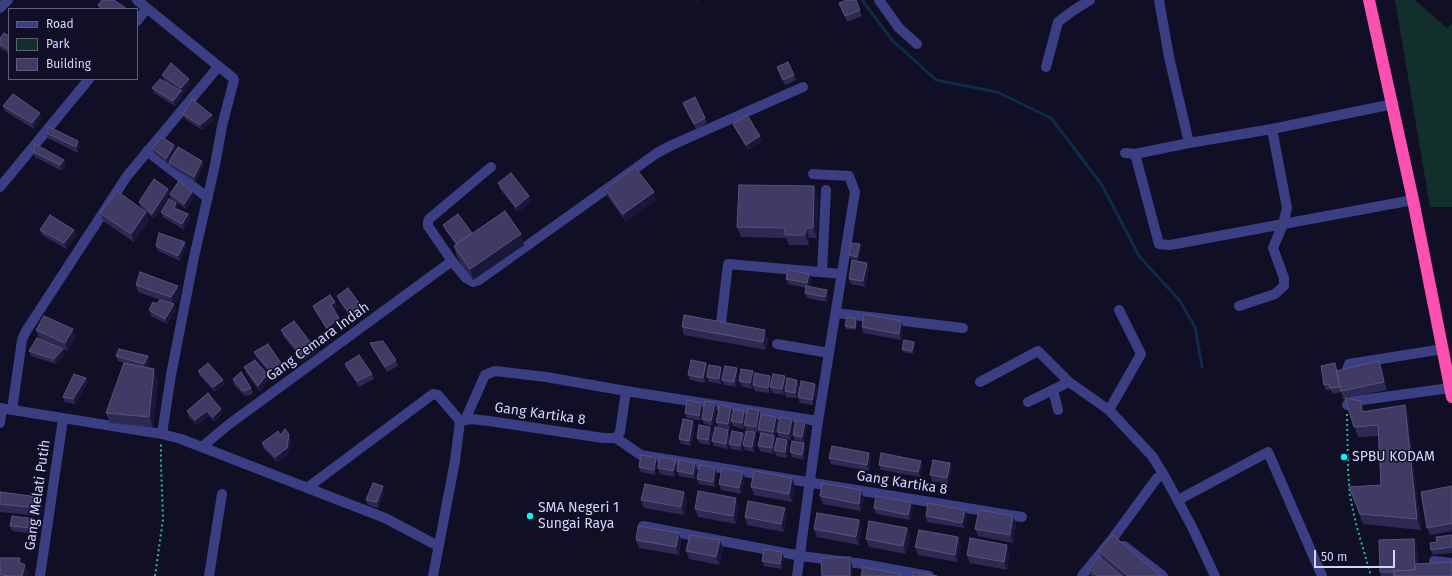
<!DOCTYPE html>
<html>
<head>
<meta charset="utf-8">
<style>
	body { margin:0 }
	#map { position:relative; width:1452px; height:576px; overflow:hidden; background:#110f25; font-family:"Fira Sans",sans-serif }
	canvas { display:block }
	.legend { position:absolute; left:8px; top:8px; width:130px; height:72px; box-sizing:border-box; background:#110f25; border:1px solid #5f5e7c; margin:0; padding:5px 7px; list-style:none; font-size:12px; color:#d5d4fe }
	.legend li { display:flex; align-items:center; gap:8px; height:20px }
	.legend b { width:20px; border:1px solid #5f5e7c }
	.scale { position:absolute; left:1314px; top:550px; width:81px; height:18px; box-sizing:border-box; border:2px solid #d5d4fe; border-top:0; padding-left:5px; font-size:12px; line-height:14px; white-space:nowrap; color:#d5d4fe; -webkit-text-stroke:3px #110f25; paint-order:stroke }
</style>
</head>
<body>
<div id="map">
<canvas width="1452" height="576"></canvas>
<ul class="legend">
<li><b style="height:5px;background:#3b3e83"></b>Road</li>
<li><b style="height:11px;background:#122f2c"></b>Park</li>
<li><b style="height:11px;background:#403b65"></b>Building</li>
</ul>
<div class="scale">50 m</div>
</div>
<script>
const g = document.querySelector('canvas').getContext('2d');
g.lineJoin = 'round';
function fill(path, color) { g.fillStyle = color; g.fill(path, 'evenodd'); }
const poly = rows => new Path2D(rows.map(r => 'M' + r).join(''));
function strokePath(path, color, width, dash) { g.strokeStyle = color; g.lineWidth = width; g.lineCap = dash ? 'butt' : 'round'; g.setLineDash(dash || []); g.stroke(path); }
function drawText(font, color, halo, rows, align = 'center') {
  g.font = font + ' "Fira Sans",sans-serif'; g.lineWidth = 3; g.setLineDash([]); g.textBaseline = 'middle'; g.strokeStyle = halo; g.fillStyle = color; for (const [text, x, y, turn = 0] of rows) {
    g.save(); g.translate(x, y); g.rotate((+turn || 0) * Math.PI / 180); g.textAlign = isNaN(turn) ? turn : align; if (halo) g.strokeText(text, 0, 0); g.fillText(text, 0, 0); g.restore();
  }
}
fill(poly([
	[1395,0,1415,0,1447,28,1452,24,1452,207,1430,207]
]), '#122f2c');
strokePath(poly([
	[862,0,892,40,936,80,997,92,1051,118,1102,185,1139,256,1180,301,1195,327,1202,367]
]), '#0f2a4a', 3);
strokePath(poly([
	[1347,414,1348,470,1350,496,1356,524,1371,576],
	[155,576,163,519,161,464,161,443]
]), '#31b5a2', 2, [2, 3]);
strokePath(poly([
	[137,0,233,78,234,80,222,126,215,165,194,257,171,375,162,434],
	[879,0,899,28,917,44],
	[1159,0,1169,57,1189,143],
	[0,8,8,0],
	[137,21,147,8],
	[1046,67,1058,22,1074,10,1090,0],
	[147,151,208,198],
	[1125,153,1135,154,1189,143,1272,129,1393,104],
	[1135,154,1159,244,1170,245,1413,200],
	[491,167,429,219,428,222,428,226,452,261,466,278,473,282,479,280,657,153,672,145,803,87],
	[813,174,849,176,855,192,818,421],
	[0,187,89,79],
	[822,272,826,190],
	[1239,306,1275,294,1284,286,1284,278,1273,248,1283,224,1287,208,1272,129],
	[1119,310,1141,354,1109,410,1152,456,1164,475],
	[836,313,963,328],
	[721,323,728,264,842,274],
	[777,344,829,353],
	[1348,377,1347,369,1349,364,1443,349],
	[980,382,1038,351,1069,382,1109,410],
	[1053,390,1058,410],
	[1028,402,1069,382],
	[1347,405,1350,402,1355,401,1450,388],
	[0,408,162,434,181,439,385,518,438,546],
	[12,410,22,340,26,331,127,176,218,67],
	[465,420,485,375,495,371,546,377,626,391,818,421,797,576],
	[461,421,471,419,489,421,603,438,616,438,620,432,626,391],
	[0,423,2,408],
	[616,438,641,455,1022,517],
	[202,447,228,425,452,261],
	[307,488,433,394,438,395,460,421,455,461,433,576],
	[1178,500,1268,452,1322,576],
	[643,526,801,556,863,564,929,576],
	[1124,546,1163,576],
	[1434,561,1452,563],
	[40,576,63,419],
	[209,576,222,494],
	[1082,576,1113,538,1157,478,1164,475,1192,527,1215,576]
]), '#3b3e83', 10);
strokePath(poly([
	[1369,0,1413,200,1452,397]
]), '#fc51b1', 12);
fill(poly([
	[856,0,862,16,847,22,839,3],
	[98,5,127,9,99,9],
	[9,36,9,54,0,48,0,38],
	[777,67,794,75,796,80,785,85],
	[162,75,191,84,183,93,181,92,182,97,175,106,154,93,152,88,176,88,164,80],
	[683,103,705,118,707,123,696,129,685,109],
	[3,106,42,118,34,129,5,111],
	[183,114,212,115,214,120,202,130,185,119],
	[733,124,762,141,748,150,735,129],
	[46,133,80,146,78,153,48,138],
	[174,145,176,150,202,161,203,166,196,182,171,167,169,162,174,154,168,164,154,153,152,148],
	[33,152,64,160,66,166,62,171,35,157],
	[498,183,529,196,531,202,518,212,500,189],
	[814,186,818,196,817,238,809,238,809,245,789,245,786,238,741,237,737,227],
	[168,189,170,194,194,197,186,209,171,199,170,194,154,219,141,207,139,202],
	[605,189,656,200,626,222,608,197],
	[176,203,178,208,177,209,188,214,190,219,184,230,163,217,161,212],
	[146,212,149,220,134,242,103,221,100,213],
	[443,225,472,233,524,245,473,280,457,257,454,246,456,245,445,230],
	[40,230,74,230,76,235,66,249,42,235],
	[156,246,186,247,180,261,158,251],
	[861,247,858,260,850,258,849,255],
	[869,268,865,287,851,284,849,279],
	[809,274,811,279,810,287,829,295,827,302,807,298,805,293,806,288,788,284,786,279],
	[136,285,181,294,174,304,176,309,167,324,151,316,149,310,160,300,138,292],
	[337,296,364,314,353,321,339,301],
	[335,302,337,308,334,310,339,318,341,324,329,334,315,311,313,306],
	[857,321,856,330,846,329,845,326],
	[901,321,903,326,901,340,863,333,862,327],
	[682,327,768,338,766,350,684,335],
	[36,330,76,337,67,351,39,338],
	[281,330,316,353,303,361,283,336],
	[914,342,915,345,913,354,903,352,902,349],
	[370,343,396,360,398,366,387,372,372,348],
	[29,351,65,355,56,364,31,356],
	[254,352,283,366,285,371,274,378,256,357],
	[116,356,150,361,147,368,158,379,153,427,110,423,106,413,127,364,118,361],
	[706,363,708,368,705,383,690,380,688,375],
	[345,364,372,374,374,379,359,387,347,369],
	[244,367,267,374,268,379,260,392,246,372],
	[737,368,738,373,736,387,724,385,722,380],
	[1382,369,1387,390,1346,398,1361,401,1365,411,1405,405,1408,415,1421,530,1363,524,1349,487,1381,485,1378,436,1358,437,1346,398,1343,399,1341,392,1332,394,1331,390,1326,390,1324,385,1338,370],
	[198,371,223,380,224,385,215,392,200,376],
	[723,372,721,384,709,382,707,377],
	[754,376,772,381,785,376,786,382,797,380,799,385,797,398,786,397,785,392,784,395,772,393,771,388,770,393,755,391,753,386,752,389,741,386,739,381],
	[86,378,88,383,75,404,65,402,63,397],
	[233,379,251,388,253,394,245,396,234,385],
	[815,384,817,389,813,405,800,403,798,397],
	[701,403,703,408,701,421,686,418,685,413],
	[731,407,733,413,744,411,746,416,759,410,761,415,776,417,778,422,775,437,774,437,773,454,760,451,758,446,760,434,758,430,758,432,746,430,745,425,744,429,733,426,731,421,732,416,730,430,718,427,716,422],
	[717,408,713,426,704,424,702,419],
	[221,409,222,414,215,422,209,416,197,425,189,417,187,411],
	[792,419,794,425,791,440,779,437,777,432],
	[805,422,807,427,804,442,795,440,793,435],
	[695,426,691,446,681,444,679,439],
	[755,432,757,438,754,452,745,450,743,445],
	[712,433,710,445,699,443,697,438],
	[281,435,291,440,289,454,277,462,264,449,262,443],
	[730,435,728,449,714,446,712,441],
	[745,438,742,451,731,449,729,444],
	[787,440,789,446,787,458,776,456,774,450],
	[806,448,804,460,792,457,790,452],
	[869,453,871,459,869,471,831,464,829,458],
	[656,458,658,463,655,475,641,472,639,467],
	[676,460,677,465,675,477,660,474,658,468],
	[921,461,922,466,920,477,881,470,879,465],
	[695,463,697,468,695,479,679,476,677,471],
	[950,463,952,468,948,484,932,481,930,475],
	[717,473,715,487,699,484,697,479],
	[745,477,741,494,721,490,719,484],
	[792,478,795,486,792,502,754,495,751,487],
	[1452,486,1452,531,1430,535,1427,528],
	[385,491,378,508,368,505,366,500],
	[0,492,38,497,41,505,40,516,0,512],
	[820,496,864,498,861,511,823,504],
	[687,499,684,515,644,508,641,500],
	[911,502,913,508,910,520,876,514,874,508],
	[739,506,736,524,698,517,695,509],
	[787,515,784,532,747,525,745,517],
	[967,515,964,528,927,522,926,516],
	[1013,516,1016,524,1013,543,978,536,975,529],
	[37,524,35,534,12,531,10,526],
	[862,528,859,545,817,537,814,529],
	[907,528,910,536,906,554,869,547,866,539],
	[679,533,681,541,679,555,639,548,636,540],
	[1452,535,1452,553,1433,555,1431,550,1437,542],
	[958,537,961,545,957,562,918,555,915,547],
	[1417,546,1418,564,1452,576,1381,576,1380,572],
	[723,548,719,565,689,559,686,551],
	[1099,551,1161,576,1091,576,1089,569,1102,558],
	[782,552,784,557,782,569,764,566,762,561],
	[1010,553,1007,570,970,563,967,555]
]), '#2e2953');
fill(poly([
	[695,0,699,0,696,3],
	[189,79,191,84,183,93,181,88],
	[181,91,182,97,175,106,173,101],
	[40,113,42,118,34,129,32,123],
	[212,115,214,120,202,130,200,125],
	[760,136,762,141,748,150,746,145],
	[78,141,80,146,78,153,76,147],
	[174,145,176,150,168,164,166,159],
	[64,160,66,166,62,171,60,165],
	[202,161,203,166,196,182,194,177],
	[814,186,818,196,817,238,813,228],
	[168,189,170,194,154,219,152,214],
	[192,192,194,197,186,209,184,204],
	[654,192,656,200,626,222,623,214],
	[529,196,531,202,518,212,516,207],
	[176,203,178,208,176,213,174,208],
	[146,212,149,220,134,242,131,234],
	[188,214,190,219,184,230,182,224],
	[806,228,809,238,809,245,805,235],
	[74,230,76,235,66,249,64,243],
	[521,234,524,245,473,280,470,269],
	[185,242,186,247,180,261,178,256],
	[860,244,861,247,858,260,857,257],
	[867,263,869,268,865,287,863,281],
	[809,274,811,279,809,288,807,283],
	[178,286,181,294,174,304,176,309,167,324,165,319,173,305,171,297],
	[827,290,829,295,827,302,825,297],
	[335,302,337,308,333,310,331,305],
	[363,308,364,314,353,321,351,316],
	[339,318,341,324,329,334,327,328],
	[856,318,857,321,856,330,855,328],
	[901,321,903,326,901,340,899,334],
	[73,329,76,337,67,351,65,343],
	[765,330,768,338,766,350,763,342],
	[914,342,915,345,913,354,912,351],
	[314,347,316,353,303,361,302,356],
	[63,349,65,355,56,364,54,359],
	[148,356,150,361,146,370,144,364],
	[1379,361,1382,369,1387,390,1384,382],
	[706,363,708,368,705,383,703,378],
	[283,366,285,371,274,378,272,373],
	[721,367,723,372,721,384,719,379],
	[737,368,738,373,736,387,734,382],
	[154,369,158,379,153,427,149,417],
	[753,371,755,376,752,389,750,383],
	[267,374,268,379,260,392,258,386],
	[770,376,772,381,770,393,768,388],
	[785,376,787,382,784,395,782,389],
	[86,378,88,383,75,404,73,399],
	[223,380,224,385,215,392,213,387],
	[797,380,799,385,797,398,795,393],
	[815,384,817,389,813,405,812,400],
	[1361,401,1365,411,1362,412],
	[701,403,703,408,701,421,699,416],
	[715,403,717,408,713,426,711,421],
	[1405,405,1408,415,1421,530,1417,519],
	[731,407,733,413,730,430,728,424],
	[221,409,222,414,215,422,213,417],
	[759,410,761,415,758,432,756,427],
	[207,411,209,416,197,425,195,420],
	[744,411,746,416,744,429,742,423],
	[776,417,778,422,775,437,773,432],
	[792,419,794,425,791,440,789,434],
	[693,421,695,426,691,446,689,441],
	[805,422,807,427,804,442,802,437],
	[710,427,712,433,710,445,708,440],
	[728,430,730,435,728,449,726,444],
	[755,432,757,438,754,452,752,447],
	[743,433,745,438,742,451,740,446],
	[289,434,291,440,289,454,277,462,275,457],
	[774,436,776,441,773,454,772,448],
	[787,440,789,446,787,458,785,452],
	[804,443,806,448,804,460,802,455],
	[869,453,871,459,869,471,867,465],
	[656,458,658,463,655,475,654,470],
	[676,460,677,465,675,477,673,471],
	[921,461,922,466,920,477,918,472],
	[695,463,697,468,695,479,693,474],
	[950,463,952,468,948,484,947,478],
	[715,468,717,473,715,487,713,482],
	[743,472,745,477,741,494,739,488],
	[792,478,795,486,792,502,789,494],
	[383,486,385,491,378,508,377,502],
	[861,490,864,498,861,511,859,504],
	[684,492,687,499,684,515,681,507],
	[38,497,41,505,40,516,37,508],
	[736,498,739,506,736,524,733,516],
	[911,502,913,508,910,520,908,515],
	[785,508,787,515,784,532,781,524],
	[965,510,967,515,964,528,962,523],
	[1013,516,1016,524,1013,543,1010,535],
	[35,519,37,524,35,534,33,528],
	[859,520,862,528,859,545,856,537],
	[907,528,910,536,906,554,903,546],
	[679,533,681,541,679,555,676,547],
	[958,537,961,545,957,562,955,555],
	[1414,539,1417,546,1418,576,1415,571],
	[720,540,723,548,719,565,716,557],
	[1007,545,1010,553,1007,570,1004,562],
	[782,552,784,557,782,569,780,564],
	[850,557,852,565,853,576,850,576],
	[20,558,23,566,19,562],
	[25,565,28,573,27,576,22,576]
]), '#1b1739');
const building = poly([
	[102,0,114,0,127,9,103,9,98,5,102,0],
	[847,0,856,0,860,10,845,16,839,3,847,0],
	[4,33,9,36,9,50,0,44,0,38,4,33],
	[788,62,794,75,783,80,777,67,788,62],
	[171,63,189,79,181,88,162,75,171,63],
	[160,79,181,91,173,101,152,88,160,79],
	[13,94,40,113,32,123,3,106,13,94],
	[695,97,705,118,694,124,683,103,695,97],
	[192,99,212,115,200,125,183,114,192,99],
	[747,115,760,136,746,145,733,124,747,115],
	[49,127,78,141,76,147,46,133,49,127],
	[162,137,174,145,166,159,152,148,162,137],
	[35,144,64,160,60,165,33,152,35,144],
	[178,147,202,161,194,177,169,162,178,147],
	[635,167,654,192,623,214,605,189,635,167],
	[511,173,529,196,516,207,498,183,511,173],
	[154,179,168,189,152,214,139,202,154,179],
	[179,181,192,192,184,204,170,194,179,181],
	[739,185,814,186,813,228,806,228,805,235,785,235,785,228,737,227,739,185],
	[117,191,146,212,131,234,100,213,117,191],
	[169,199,176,203,174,208,188,214,182,224,161,212,169,199],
	[505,211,521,234,470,269,454,246,505,211],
	[458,214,472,233,457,244,443,225,458,214],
	[50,215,74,230,64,243,40,230,50,215],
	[159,233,185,242,178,256,156,246,159,233],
	[851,243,860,244,857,257,849,255,851,243],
	[852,260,867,263,863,281,849,279,852,260],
	[788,270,809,274,807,283,786,279,788,270],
	[140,272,178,286,171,297,136,285,140,272],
	[806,286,827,290,825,297,805,293,806,286],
	[348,288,363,308,351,316,337,296,348,288],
	[330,295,335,302,331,305,339,318,327,328,313,306,330,295],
	[160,300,174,304,165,319,149,310,153,302,156,304,160,300],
	[864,314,901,321,899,334,862,327,864,314],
	[684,315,765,330,763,342,682,327,684,315],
	[44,316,73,329,65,343,36,330,44,316],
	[847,317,856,318,855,328,845,326,847,317],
	[294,321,314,347,302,356,281,330,294,321],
	[37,338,63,349,54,359,29,351,37,338],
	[904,340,914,342,912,351,902,349,904,340],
	[383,341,396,360,385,367,370,343,383,341],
	[268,344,283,366,272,373,254,352,268,344],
	[119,349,148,356,144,364,116,356,119,349],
	[359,355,372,374,357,381,345,364,359,355],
	[255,360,267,374,258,386,244,367,255,360],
	[691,360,706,363,703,378,688,375,691,360],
	[1379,361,1384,382,1341,391,1336,371,1379,361],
	[124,363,154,369,149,417,106,413,124,363],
	[208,363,223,380,213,387,198,371,208,363],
	[1335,363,1340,387,1330,388,1329,384,1324,385,1321,366,1335,363],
	[709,365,721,367,719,379,707,377,709,365],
	[725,366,737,368,734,382,722,380,725,366],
	[741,369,753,371,750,383,739,381,741,369],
	[241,372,251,388,243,391,233,379,241,372],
	[755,373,770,376,768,388,753,385,755,373],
	[74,374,86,378,73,399,63,397,74,374],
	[773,374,785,376,782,389,770,387,773,374],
	[787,378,797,380,795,393,785,391,787,378],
	[801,381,815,384,812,400,798,397,801,381],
	[208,393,221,409,213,417,207,411,195,420,187,411,208,393],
	[1345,398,1361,401,1362,412,1405,405,1417,519,1360,514,1349,487,1381,485,1378,425,1354,427,1345,398],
	[687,400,701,403,699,416,685,413,687,400],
	[705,401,715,403,711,421,702,419,705,401],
	[720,405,731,407,728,424,716,422,720,405],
	[748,408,759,410,756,427,744,425,748,408],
	[734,409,744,411,742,423,731,421,734,409],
	[761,414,776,417,773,432,758,429,761,414],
	[780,417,792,419,789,434,777,432,780,417],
	[683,419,693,421,689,441,679,439,683,419],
	[796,420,805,422,802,437,793,435,796,420],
	[699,425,710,427,708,440,697,438,699,425],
	[715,427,728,430,726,444,712,441,715,427],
	[285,429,289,434,287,448,275,457,262,443,278,431,281,435,285,429],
	[732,431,743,433,740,446,729,444,732,431],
	[746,431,755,432,752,447,743,445,746,431],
	[761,433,774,436,772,448,758,446,761,433],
	[777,438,787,440,785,452,774,450,777,438],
	[792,441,804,443,802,455,790,452,792,441],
	[832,446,869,453,867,465,829,458,832,446],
	[881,453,921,461,918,472,879,465,881,453],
	[641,455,656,458,654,470,639,467,641,455],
	[660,457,676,460,673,471,658,468,660,457],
	[679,460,695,463,693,474,677,471,679,460],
	[933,460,950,463,947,478,930,475,933,460],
	[700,465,715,468,713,482,697,479,700,465],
	[722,468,743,472,739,488,719,484,722,468],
	[754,471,792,478,789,494,751,487,754,471],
	[373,483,383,486,377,502,366,500,373,483],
	[822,483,861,490,859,504,820,496,822,483],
	[645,484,684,492,681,507,641,500,645,484],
	[1452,486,1452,523,1427,528,1421,492,1452,486],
	[698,491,736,498,733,516,695,509,698,491],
	[0,492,38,497,37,508,0,504,0,492],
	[876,496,911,502,908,515,874,508,876,496],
	[748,501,785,508,781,524,745,517,748,501],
	[928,503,965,510,962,523,926,516,928,503],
	[979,510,1013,516,1010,535,975,529,979,510],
	[817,513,859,520,856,537,814,529,817,513],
	[12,516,35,519,33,528,10,526,12,516],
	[869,521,907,528,903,546,866,539,869,521],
	[638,526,679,533,676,547,636,540,638,526],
	[919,530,958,537,955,555,915,547,919,530],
	[690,535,720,540,716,557,686,551,690,535],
	[1113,535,1161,576,1128,576,1099,551,1113,535],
	[1452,535,1452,547,1431,550,1430,543,1437,542,1436,537,1452,535],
	[970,538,1007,545,1004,562,967,555,970,538],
	[1414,539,1415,570,1393,571,1393,572,1380,572,1379,540,1414,539],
	[764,549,782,552,780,564,762,561,764,549],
	[850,557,850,576,822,576,821,558,850,557],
	[1099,557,1122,576,1097,576,1089,569,1099,557],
	[0,558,20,558,19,562,25,565,22,576,11,576,0,575,0,558],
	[1452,562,1452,576,1394,576,1393,571,1415,570,1415,564,1452,562],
	[863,567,901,574,900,576,861,576,863,567],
	[913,572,937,576,912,576,913,572]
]);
fill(building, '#403b65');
strokePath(building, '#57537d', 1);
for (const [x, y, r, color] of [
	[1344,457,4,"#04f6fb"],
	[530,516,4,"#04f6fb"]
]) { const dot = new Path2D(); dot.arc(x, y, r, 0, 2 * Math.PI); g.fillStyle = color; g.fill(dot); strokePath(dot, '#110f25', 1.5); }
drawText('14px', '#d5d4fe', '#110f25', [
	["Gang Cemara Indah",318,342,-36],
	["Gang Kartika 8",540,414,8],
	["Gang Kartika 8",902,483,9],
	["Gang Melati Putih",38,495,-82]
]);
drawText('14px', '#d5d4fe', '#110f25', [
	["SPBU KODAM",1352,457],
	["SMA Negeri 1",538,508],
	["Sungai Raya",538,524]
], 'left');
</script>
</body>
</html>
